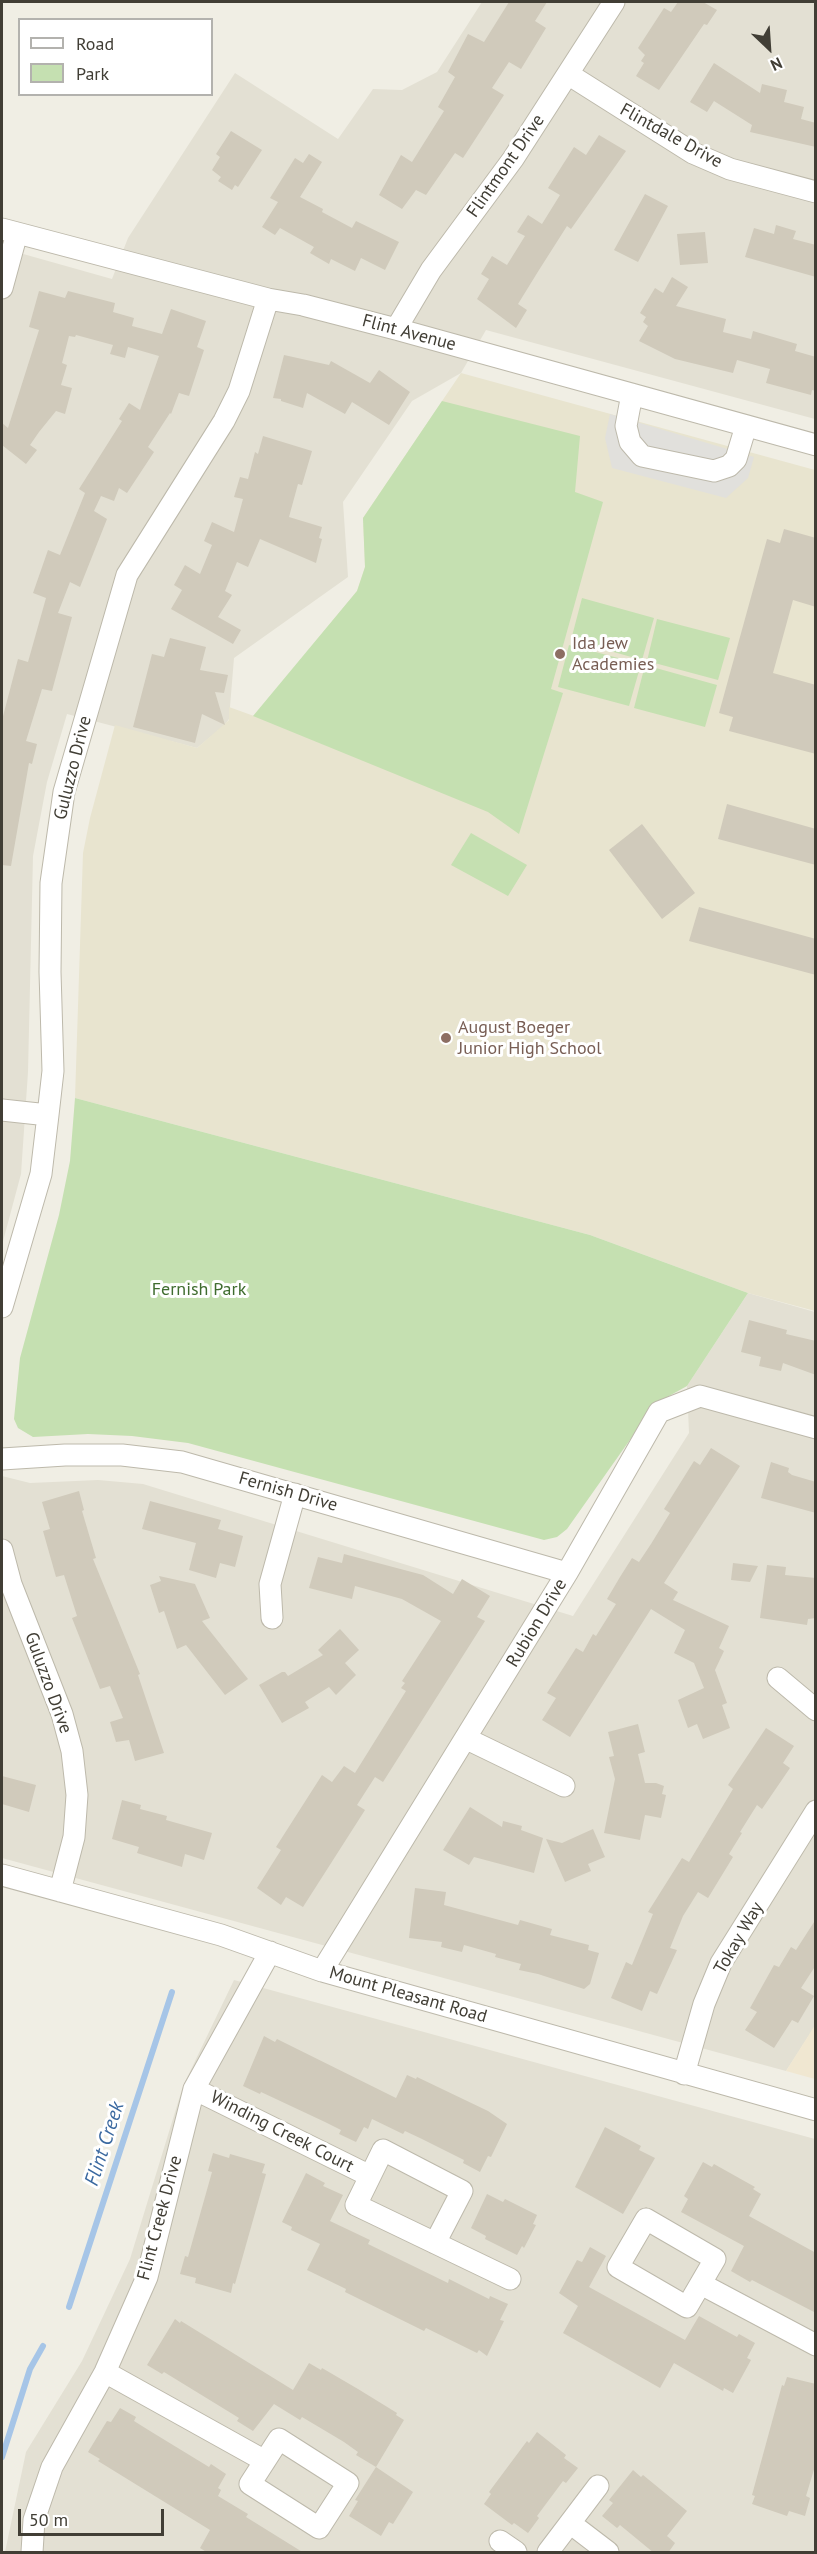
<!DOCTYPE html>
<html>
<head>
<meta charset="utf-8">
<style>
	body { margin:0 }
	#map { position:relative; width:817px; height:2554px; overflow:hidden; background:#f0eee4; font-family:"PT Sans",sans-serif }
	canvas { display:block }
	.frame { position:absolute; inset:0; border:3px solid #413e35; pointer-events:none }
	.legend { position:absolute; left:18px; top:18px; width:195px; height:78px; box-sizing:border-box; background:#fff; border:2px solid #b3b2ae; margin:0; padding:8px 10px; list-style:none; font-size:18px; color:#413e35 }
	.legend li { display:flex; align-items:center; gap:12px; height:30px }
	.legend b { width:30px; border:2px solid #b3b2ae }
	.north { position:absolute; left:739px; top:18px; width:60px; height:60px; -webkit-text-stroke:4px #fff; paint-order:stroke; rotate:155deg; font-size:16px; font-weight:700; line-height:24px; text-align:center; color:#413e35 }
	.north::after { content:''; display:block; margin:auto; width:21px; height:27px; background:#413e35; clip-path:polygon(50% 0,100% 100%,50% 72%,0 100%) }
	.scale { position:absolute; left:18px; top:2509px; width:146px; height:27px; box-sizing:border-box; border:3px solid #413e35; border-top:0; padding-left:8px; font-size:18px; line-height:21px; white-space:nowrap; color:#413e35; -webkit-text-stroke:4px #fff; paint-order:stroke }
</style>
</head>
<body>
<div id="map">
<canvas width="817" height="2554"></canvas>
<div class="frame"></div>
<ul class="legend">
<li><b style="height:8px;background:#fff"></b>Road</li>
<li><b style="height:16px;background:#c5e0b1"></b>Park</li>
</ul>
<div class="north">N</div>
<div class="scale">50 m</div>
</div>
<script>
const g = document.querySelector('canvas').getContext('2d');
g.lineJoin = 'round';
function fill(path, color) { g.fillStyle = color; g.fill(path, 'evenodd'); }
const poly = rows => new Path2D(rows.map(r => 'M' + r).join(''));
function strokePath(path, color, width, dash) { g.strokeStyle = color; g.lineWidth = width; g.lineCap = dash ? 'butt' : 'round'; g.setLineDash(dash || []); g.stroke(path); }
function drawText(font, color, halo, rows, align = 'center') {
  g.font = font + ' "PT Sans",sans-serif'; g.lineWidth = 6; g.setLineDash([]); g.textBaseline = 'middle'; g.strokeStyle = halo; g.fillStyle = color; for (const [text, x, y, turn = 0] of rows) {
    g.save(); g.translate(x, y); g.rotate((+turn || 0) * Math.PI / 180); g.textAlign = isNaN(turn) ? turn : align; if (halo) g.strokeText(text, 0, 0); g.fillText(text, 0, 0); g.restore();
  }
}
fill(poly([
	[482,2,815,2,815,419,486,330,461,373,412,401,343,502,348,577,234,658,229,719,224,726,197,748,67,714,47,782,33,856,28,1072,21,1174,2,1245,2,248,112,279,128,238,235,73,338,139,373,89,402,90,437,72],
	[748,1293,815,1312,816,2025,786,2071,2,1858,2,1476,30,1483,98,1480,143,1484,573,1616,689,1433,687,1386],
	[234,1980,815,2139,815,2552,5,2552,26,2452,82,2361,130,2259,183,2086]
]), '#e3e0d3');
fill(poly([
	[815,2025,815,2079,786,2071]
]), '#f0e7d1');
fill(poly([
	[461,373,815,470,815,1311,748,1293,590,1235,75,1098,83,853,90,818,115,725,197,748,229,720,229,707,254,716,357,591,365,567,363,518]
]), '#e8e4cf');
fill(poly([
	[442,401,580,436,575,492,603,502,551,689,563,693,519,834,488,812,253,716,357,591,365,567,363,518],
	[582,598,654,618,642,660,571,640],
	[657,619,730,638,718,680,647,661],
	[569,645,641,664,629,706,558,687],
	[645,665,717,685,705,727,634,708],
	[471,833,527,865,508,896,451,865],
	[75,1098,590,1235,748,1293,687,1386,669,1396,639,1427,567,1529,557,1537,544,1540,188,1443,132,1436,88,1434,33,1437,18,1428,14,1419,20,1358,59,1215,70,1161]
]), '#c5e0b1');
fill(poly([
	[610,414,754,457,748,478,726,498,612,468,605,438]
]), '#e1e0dc');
strokePath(poly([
	[69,2307,172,1992],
	[2,2457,30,2369,43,2346]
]), '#a6c5e7', 6);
fill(poly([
	[509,2,547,2,535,21,546,28,521,69,509,62,492,88,504,95,463,158,455,153,426,195,416,190,402,209,379,195,401,155,412,162,444,111,438,107,455,77,448,72,468,34,484,42],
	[678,2,703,2,717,10,707,25,704,24,659,90,636,76,644,63,641,61,645,55,638,48,664,8,671,12],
	[714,63,760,93,762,84,787,90,784,102,804,107,801,119,816,123,816,147,750,132,752,125,714,101,707,112,690,102],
	[231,131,262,150,238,187,235,185,232,190,218,181,221,177,212,170,220,157,216,154],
	[599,135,626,151,571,229,567,226,539,270,518,304,527,310,516,328,477,299,489,279,481,274,492,256,507,265,525,236,517,232,528,215,542,224,560,195,548,188,574,147,586,155],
	[309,154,322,162,300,197,323,209,322,212,352,228,356,221,399,242,385,270,361,258,355,271,331,259,329,264,310,253,314,247,280,228,275,235,262,227,278,202,270,198,295,158,303,163],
	[645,194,668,206,638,262,614,250],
	[776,225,796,231,793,239,816,245,816,277,745,257,754,228,774,234],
	[705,232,708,263,680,265,677,234],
	[672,277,688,287,676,306,726,319,723,332,751,339,753,331,797,344,795,351,816,357,816,391,812,390,811,395,766,383,770,369,737,360,733,373,675,359,639,341,648,326,643,322,646,317,640,313,655,288,663,293],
	[39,291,65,298,68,291,115,303,113,312,134,318,132,326,162,334,171,309,206,321,197,347,204,350,189,396,179,393,171,414,170,413,148,447,154,452,127,493,119,488,114,501,101,496,94,511,107,519,80,587,70,582,58,613,72,617,52,691,42,689,26,741,37,744,32,764,29,763,11,866,2,865,2,720,18,659,28,662,46,598,33,593,48,550,60,555,85,493,79,489,122,421,119,419,129,403,140,410,159,356,128,347,125,358,110,354,113,345,76,335,75,337,69,336,62,363,67,365,61,385,72,388,65,414,56,411,39,432,30,445,37,450,26,464,2,445,2,423,8,428,39,330,29,327],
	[284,355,329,365,331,361,370,383,379,370,410,392,389,425,352,402,345,414,307,393,303,408,281,401,281,399,273,398],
	[263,436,312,451,302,485,298,484,289,517,322,527,319,538,322,539,316,563,260,539,248,567,237,562,225,591,232,595,218,617,241,630,233,644,171,609,182,590,174,585,185,565,200,574,212,545,204,541,212,522,234,532,243,499,234,497,240,477,248,479,255,452,258,454],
	[784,529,816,538,816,607,793,600,773,673,816,685,816,754,729,731,733,717,719,713,767,539,780,543],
	[170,638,206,647,200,670,228,675,224,693,215,692,225,725,202,714,195,743,133,727,152,654,164,657],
	[727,804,816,829,816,865,718,839],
	[642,824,695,893,662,919,609,850],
	[699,907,816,939,816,975,689,941],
	[749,1320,787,1330,786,1334,816,1341,816,1375,783,1363,781,1371,759,1366,761,1357,741,1352],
	[711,1448,740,1466,664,1583,678,1592,673,1600,729,1626,719,1648,724,1651,715,1670,727,1703,722,1705,730,1728,703,1739,697,1724,688,1728,678,1700,704,1688,694,1663,674,1653,685,1630,651,1609,570,1737,542,1720,556,1698,547,1693,576,1648,583,1652,593,1634,596,1636,616,1604,607,1599,620,1577,632,1558,639,1562,651,1544,670,1513,664,1509,694,1461,700,1465],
	[771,1462,789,1468,788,1472,792,1475,816,1482,816,1513,761,1498],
	[79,1491,84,1510,82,1511,96,1558,93,1559,140,1674,138,1675,164,1753,135,1761,129,1740,116,1742,110,1722,123,1718,110,1686,100,1689,72,1618,77,1616,64,1575,56,1577,43,1531,50,1529,42,1502],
	[150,1501,221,1520,218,1529,243,1536,235,1567,220,1563,216,1578,189,1570,196,1543,142,1529],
	[344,1554,423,1575,453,1594,462,1579,490,1596,477,1617,485,1621,383,1782,375,1777,357,1805,365,1810,303,1907,286,1897,281,1905,257,1888,281,1850,276,1847,322,1775,332,1782,344,1766,355,1773,406,1691,401,1688,405,1683,402,1681,441,1621,402,1599,355,1586,352,1599,309,1588,318,1557,342,1563],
	[733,1563,758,1566,750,1582,731,1580],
	[767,1565,786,1567,785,1575,816,1578,816,1618,808,1619,807,1625,760,1618],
	[159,1576,195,1584,210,1618,202,1621,248,1679,225,1695,186,1645,177,1649,164,1611,159,1613,150,1585,161,1581],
	[340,1629,359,1650,345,1663,356,1675,336,1695,329,1687,305,1702,309,1708,282,1723,259,1685,282,1672,285,1672,288,1676,323,1655,318,1650],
	[638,1724,645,1752,638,1754,645,1783,656,1783,664,1786,662,1794,666,1795,661,1818,645,1815,640,1840,604,1833,615,1779,609,1757,614,1756,608,1732],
	[766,1728,794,1746,783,1763,790,1768,762,1809,757,1805,740,1832,742,1833,729,1854,733,1857,708,1898,698,1892,683,1916,670,1948,677,1950,657,1994,650,1991,642,2011,611,1998,626,1962,632,1965,653,1914,648,1912,682,1858,689,1862,733,1789,728,1785],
	[2,1776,36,1785,29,1812,2,1804],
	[122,1800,141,1805,140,1809,167,1816,166,1820,212,1833,204,1860,185,1854,182,1867,137,1853,139,1847,112,1839],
	[470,1807,502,1827,503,1821,522,1826,521,1830,543,1838,534,1873,474,1857,469,1865,443,1850],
	[593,1829,605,1857,588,1864,591,1871,565,1882,546,1839,562,1843],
	[415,1888,446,1892,444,1905,518,1925,520,1920,552,1929,550,1935,589,1945,588,1950,599,1953,590,1984,584,1989,538,1974,519,1970,521,1964,495,1957,496,1954,464,1945,462,1952,441,1947,442,1942,409,1938],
	[816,1919,816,1965,801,1988,814,1996,798,2023,792,2020,774,2048,745,2030,757,2012,750,2008,774,1965,779,1967,791,1947,796,1950],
	[264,2036,275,2042,277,2039,396,2098,407,2075,416,2079,417,2077,488,2111,507,2124,491,2157,488,2156,480,2172,463,2163,464,2160,422,2139,405,2131,403,2134,372,2119,368,2129,364,2127,356,2142,339,2134,341,2130,325,2122,261,2092,260,2094,243,2086],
	[605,2127,641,2146,639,2150,655,2158,623,2214,575,2187],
	[213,2153,229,2158,230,2154,265,2164,262,2173,266,2174,235,2284,233,2283,231,2293,195,2283,196,2278,180,2274,185,2256,188,2257,212,2172,208,2171],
	[703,2162,712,2167,714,2164,755,2187,753,2189,761,2194,749,2216,816,2253,816,2313,752,2280,750,2282,731,2271,744,2246,681,2212,688,2199,684,2196],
	[306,2173,325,2183,323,2186,343,2195,330,2221,370,2240,368,2244,448,2283,449,2279,489,2299,490,2296,508,2304,500,2320,504,2321,487,2356,479,2350,477,2353,426,2328,424,2331,345,2292,346,2289,307,2270,320,2244,291,2230,292,2227,282,2222],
	[487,2194,503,2202,505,2199,537,2215,533,2224,536,2225,524,2248,522,2246,517,2255,485,2239,486,2236,471,2228],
	[590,2247,606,2256,589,2287,685,2340,699,2316,737,2337,739,2334,755,2343,747,2358,751,2360,733,2393,724,2388,723,2391,674,2363,660,2388,563,2333,578,2306,559,2293,577,2260,582,2262],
	[175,2319,180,2323,181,2321,293,2390,309,2363,321,2370,322,2368,358,2389,397,2413,396,2415,404,2420,376,2467,356,2455,358,2452,344,2442,302,2417,300,2420,274,2404,253,2431,237,2421,239,2418,226,2410,164,2372,162,2374,147,2365],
	[787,2377,816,2384,816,2463,806,2496,810,2498,805,2516,789,2511,787,2516,752,2504,755,2496,752,2495,782,2385,784,2386],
	[120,2408,136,2417,134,2421,150,2431,209,2467,211,2464,226,2474,218,2488,221,2490,218,2496,248,2514,246,2517,304,2553,208,2553,200,2548,210,2530,98,2461,100,2459,88,2452,107,2421,111,2422],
	[537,2432,566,2455,564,2458,578,2468,566,2483,563,2481,537,2516,539,2518,528,2533,514,2523,512,2525,484,2504,491,2494,489,2492,527,2441,529,2443],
	[376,2467,413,2492,393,2524,389,2522,381,2536,349,2516,358,2501,355,2500],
	[633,2470,641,2477,643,2475,687,2511,667,2536,675,2543,668,2553,654,2553,620,2525,617,2528,602,2516,613,2503,609,2500]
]), '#d0cabb');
const minor = poly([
	[568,74,693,153,730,169,816,192],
	[2,229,268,299,303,305,396,329,816,445],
	[2,288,17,233],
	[396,329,431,270,513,159,614,2],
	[632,394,626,426,630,442,642,456,714,471,729,466,736,459,746,426],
	[2,1110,48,1115],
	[2,1307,41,1174,48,1115,53,1071,50,972,51,883,64,792,127,575,224,421,239,391,268,299],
	[2,1459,65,1455,122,1455,182,1462,567,1573],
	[2,1550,11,1584,62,1714,72,1751,77,1795,74,1837,60,1891],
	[272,1618,270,1584,295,1494],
	[778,1678,816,1710],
	[467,1739,564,1786],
	[2,1875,221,1935,322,1971,816,2110],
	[322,1971,567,1573,659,1412,700,1396,816,1428],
	[684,2074,704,2004,721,1963,816,1811],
	[194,2089,370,2176],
	[646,2219,715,2259,687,2307,618,2267,646,2219],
	[435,2243,462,2191,383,2150,356,2205,510,2279],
	[701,2284,816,2345],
	[105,2372,265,2461],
	[279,2439,348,2483,319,2528,250,2484,279,2439],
	[570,2523,608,2552],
	[500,2541,516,2552],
	[32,2552,34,2520,52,2467,105,2372,147,2277,194,2089,270,1952],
	[548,2552,598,2486]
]);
strokePath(minor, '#bdb9ab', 23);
strokePath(minor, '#fff', 21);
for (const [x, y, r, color] of [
	[560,654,6,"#8d6e63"],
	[446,1038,6,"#8d6e63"]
]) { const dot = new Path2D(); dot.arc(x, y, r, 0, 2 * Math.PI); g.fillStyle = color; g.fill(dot); strokePath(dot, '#fff', 2); }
drawText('18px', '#413e35', '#fff', [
	["Flintdale Drive",671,136,29],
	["Flintmont Drive",506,166,-55],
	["Flint Avenue",409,333,15],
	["Guluzzo Drive",73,768,-76],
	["Fernish Drive",288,1492,16],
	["Rubion Drive",537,1623,-59],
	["Guluzzo Drive",48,1683,70],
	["Tokay Way",739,1938,-60],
	["Mount Pleasant Road",408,1995,16],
	["Winding Creek Court",282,2132,27],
	["Flint Creek Drive",160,2218,-75]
]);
drawText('18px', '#785e54', '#fff', [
	["Ida Jew",572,644],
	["Academies",572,665],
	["August Boeger",458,1028],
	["Junior High School",458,1049]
], 'left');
drawText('18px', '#3f6c2f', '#fff', [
	["Fernish Park",199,1290]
]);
drawText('italic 20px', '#3b69a0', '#fff', [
	["Flint Creek",105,2144,-72]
]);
</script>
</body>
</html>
